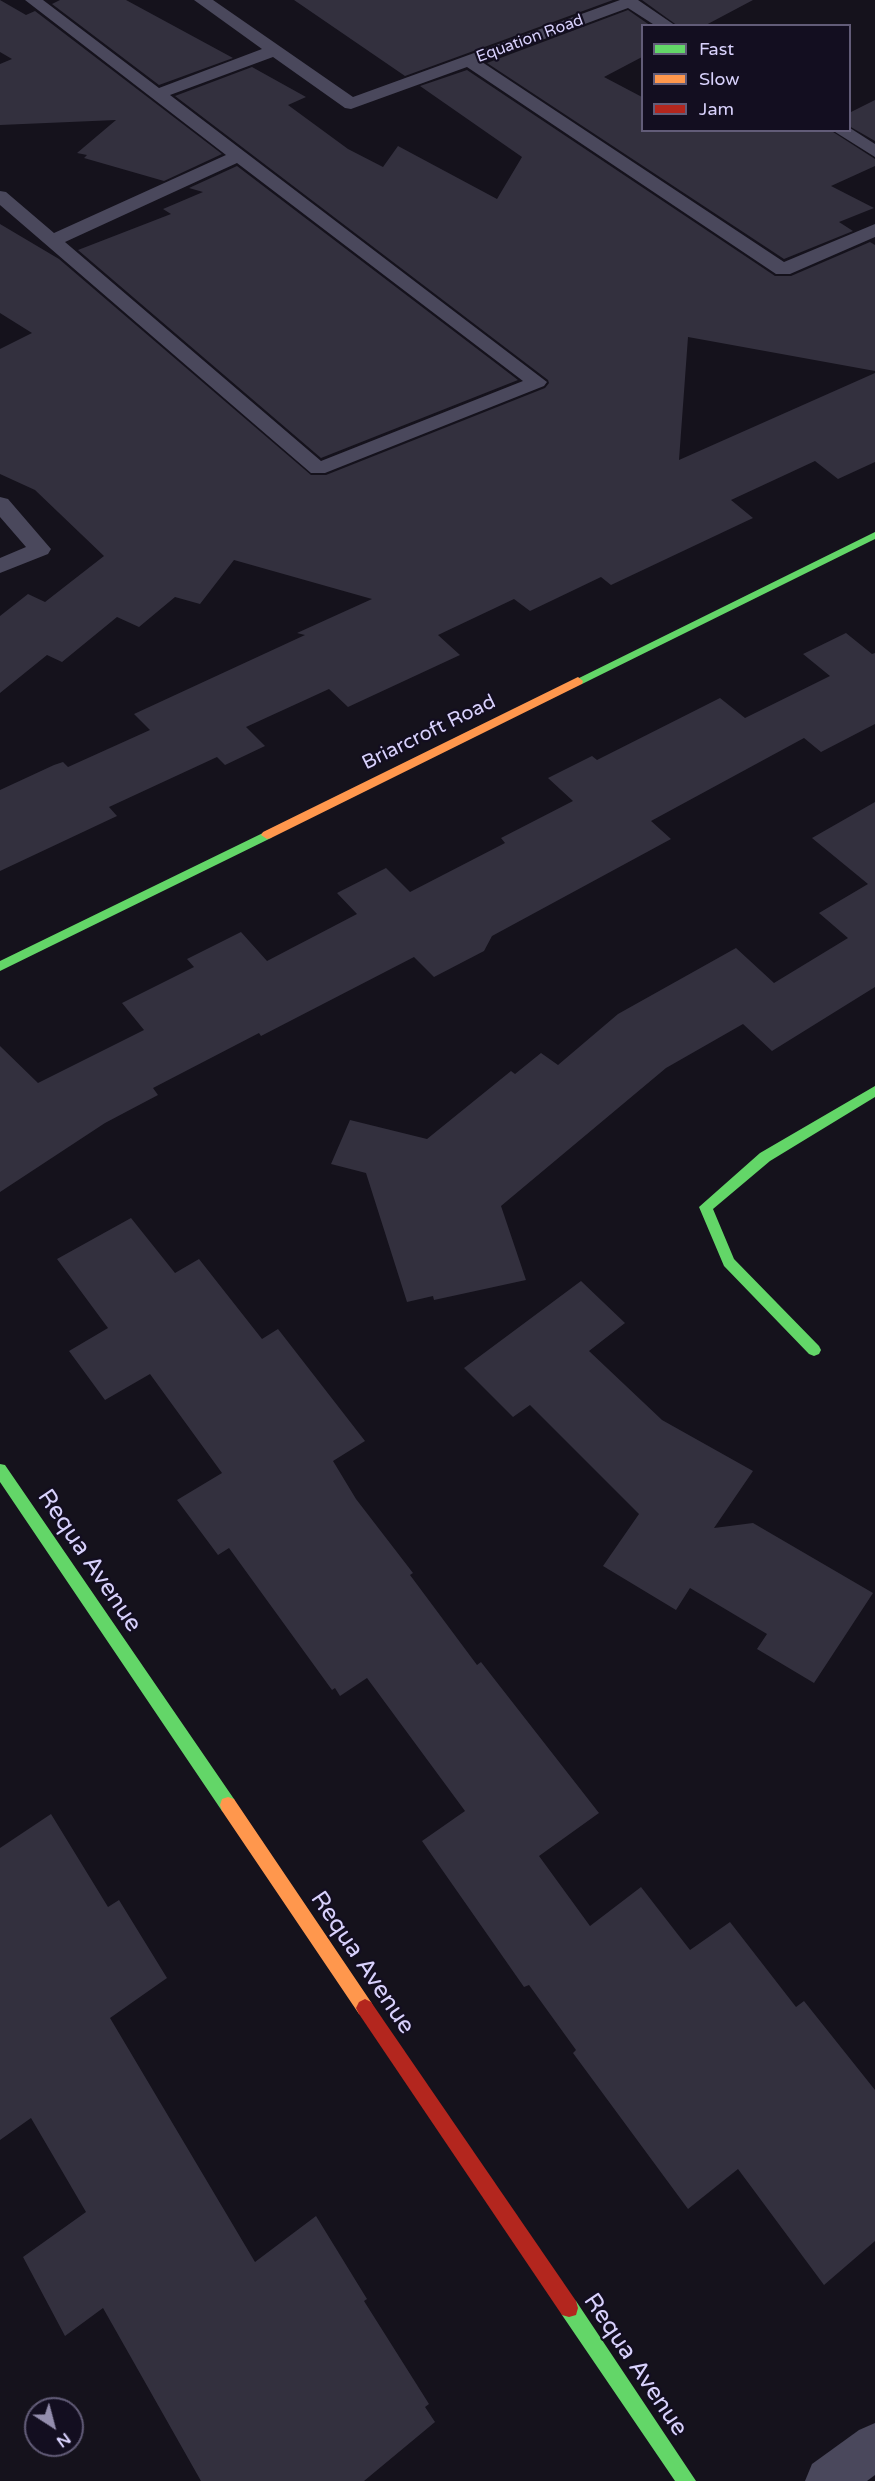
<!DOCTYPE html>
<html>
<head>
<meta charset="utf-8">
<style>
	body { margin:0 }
	#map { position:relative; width:875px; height:2481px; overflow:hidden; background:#15121c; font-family:"Varela Round",sans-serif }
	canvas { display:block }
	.legend { position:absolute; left:641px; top:24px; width:210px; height:108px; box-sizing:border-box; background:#130e20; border:2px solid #625c78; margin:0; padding:8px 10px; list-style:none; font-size:18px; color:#d8d1fc }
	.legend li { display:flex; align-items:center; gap:12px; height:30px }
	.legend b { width:30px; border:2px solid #625c78 }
	.north { position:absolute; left:24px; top:2397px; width:60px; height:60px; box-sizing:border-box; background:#130e20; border:2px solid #625c78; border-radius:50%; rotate:144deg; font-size:16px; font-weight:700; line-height:24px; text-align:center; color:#d8d1fc }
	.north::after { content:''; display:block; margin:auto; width:21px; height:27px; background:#948eae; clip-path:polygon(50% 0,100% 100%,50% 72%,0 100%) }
</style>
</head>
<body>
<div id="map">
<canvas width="875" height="2481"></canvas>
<ul class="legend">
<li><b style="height:8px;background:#63d668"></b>Fast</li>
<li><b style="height:8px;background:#ff974d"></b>Slow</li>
<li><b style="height:8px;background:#b3261e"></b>Jam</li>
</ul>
<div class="north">N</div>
</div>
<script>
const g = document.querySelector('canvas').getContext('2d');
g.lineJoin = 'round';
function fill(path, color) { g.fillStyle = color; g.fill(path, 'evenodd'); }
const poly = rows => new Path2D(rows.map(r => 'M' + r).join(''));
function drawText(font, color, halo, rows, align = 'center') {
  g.font = font + ' "Varela Round",sans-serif'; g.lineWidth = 4.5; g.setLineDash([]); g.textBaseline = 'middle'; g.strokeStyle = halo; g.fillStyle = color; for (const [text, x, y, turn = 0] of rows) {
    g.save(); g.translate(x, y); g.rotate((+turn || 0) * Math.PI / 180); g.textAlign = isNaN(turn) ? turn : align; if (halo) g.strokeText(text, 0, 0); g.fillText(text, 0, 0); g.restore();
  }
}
fill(poly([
	[0,0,26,15,35,11,222,154,164,181,84,158,87,155,77,153,116,120,0,125,0,64,12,59,0,52],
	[60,0,126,0,233,58,159,85,52,4],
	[294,0,613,0,405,76],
	[642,0,753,0,704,26,678,26],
	[628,10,651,26,642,26,642,57,604,77,642,97,642,130,830,130,875,159,875,166,831,186,874,208,839,222,853,231,784,259,487,63],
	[252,67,306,97,288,105,348,149,383,167,398,146,497,199,522,157,420,86,467,70,775,276,791,276,870,242,875,245,875,371,688,337,679,460,875,373,875,462,838,479,815,461,731,500,753,518,611,585,601,577,530,611,514,599,438,635,460,655,348,707,329,689,246,727,265,746,225,765,217,757,109,807,117,816,0,871,0,790,54,765,63,762,68,767,150,730,134,714,305,635,297,633,372,599,234,560,200,604,175,597,139,627,117,617,62,662,47,655,0,693,0,616,28,594,45,602,104,556,35,490,0,474,0,349,32,333,0,313,0,224,59,259,311,475,326,475,545,388,549,383,548,380,175,96],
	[875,100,875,141,849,126,849,113],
	[237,166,518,380,321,458,78,250,171,214,163,209,203,192,189,188],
	[846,633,872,654,875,653,875,724,821,752,804,738,651,821,671,839,492,936,484,951,434,977,414,957,261,1036,259,1033,153,1088,158,1095,105,1123,0,1192,0,1046,38,1083,144,1030,122,1003,194,967,187,959,241,932,267,961,357,914,337,893,386,868,410,892,505,843,501,838,573,801,548,778,592,756,597,760,720,698,745,718,830,676,803,654],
	[875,802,875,987,772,1051,743,1024,666,1068,501,1206,526,1280,434,1300,433,1296,407,1302,366,1173,331,1164,350,1120,427,1139,511,1071,515,1074,541,1053,558,1065,618,1014,736,948,774,983,848,938,819,913,868,884,812,838],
	[131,1218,175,1273,199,1259,262,1339,278,1329,365,1441,333,1461,356,1499,413,1573,410,1575,477,1665,481,1662,599,1813,539,1856,590,1926,641,1887,690,1950,730,1922,796,2007,804,2001,875,2090,875,2241,824,2285,738,2169,688,2209,573,2053,576,2050,529,1985,524,1987,422,1841,465,1811,367,1678,340,1696,335,1688,332,1690,229,1548,218,1555,177,1500,222,1473,150,1374,105,1400,69,1351,108,1328,57,1259],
	[581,1281,625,1323,589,1351,662,1420,753,1471,714,1528,753,1523,873,1593,814,1683,757,1649,767,1634,690,1588,676,1610,603,1566,639,1514,530,1405,513,1417,464,1368],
	[51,1814,108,1907,119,1900,167,1978,110,2018,255,2262,316,2216,367,2299,364,2301,429,2404,425,2407,435,2422,364,2481,201,2481,103,2308,65,2336,23,2257,86,2212,31,2118,0,2140,0,1848]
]), '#33303e');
fill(poly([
	[25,0,43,0,159,88,262,49,194,0,213,0,353,97,620,0,638,0,676,26,656,26,628,8,482,62,784,262,875,224,875,237,790,274,776,274,467,67,351,109,345,108,273,57,170,95,547,382,544,386,325,473,311,473,0,205,0,191,6,192,54,233,226,155,25,0],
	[237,163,523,381,321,461,65,242,237,163],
	[850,128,875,144,875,157,832,130,850,130,850,128],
	[0,497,8,499,51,549,48,554,0,573,0,558,26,547,0,517,0,497]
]), '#4a485c');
fill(poly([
	[875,2423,875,2475,867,2481,805,2481,812,2464,859,2430,875,2423]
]), '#4a485c');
fill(poly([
	[875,532,875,539,582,684,574,684,573,681,875,532],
	[267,831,273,835,271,838,0,971,0,961,267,831],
	[875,1086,875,1097,770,1161,713,1209,734,1259,819,1346,821,1350,819,1354,814,1356,809,1354,724,1266,699,1207,760,1153,875,1086],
	[0,1464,5,1465,234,1799,236,1805,234,1811,228,1813,222,1811,0,1482,0,1464],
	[569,2299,576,2301,696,2481,675,2481,562,2315,560,2308,562,2301,569,2299]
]), '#63d668');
fill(poly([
	[578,677,583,681,582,684,271,838,267,839,261,835,263,832,578,677],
	[228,1797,234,1799,371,2002,374,2008,371,2014,365,2017,359,2014,222,1811,220,1805,222,1799,228,1797]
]), '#ff974d');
fill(poly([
	[365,1999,371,2002,576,2301,578,2308,576,2315,569,2317,562,2315,359,2014,356,2008,359,2002,365,1999]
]), '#b3261e');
drawText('16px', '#d8d1fc', '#130e20', [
	["Equation Road",530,39,-20]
]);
drawText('20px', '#d8d1fc', '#130e20', [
	["Briarcroft Road",429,733,-26]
]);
drawText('24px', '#d8d1fc', '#130e20', [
	["Requa Avenue",89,1561,56],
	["Requa Avenue",362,1963,56],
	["Requa Avenue",635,2365,56]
]);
</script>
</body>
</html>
